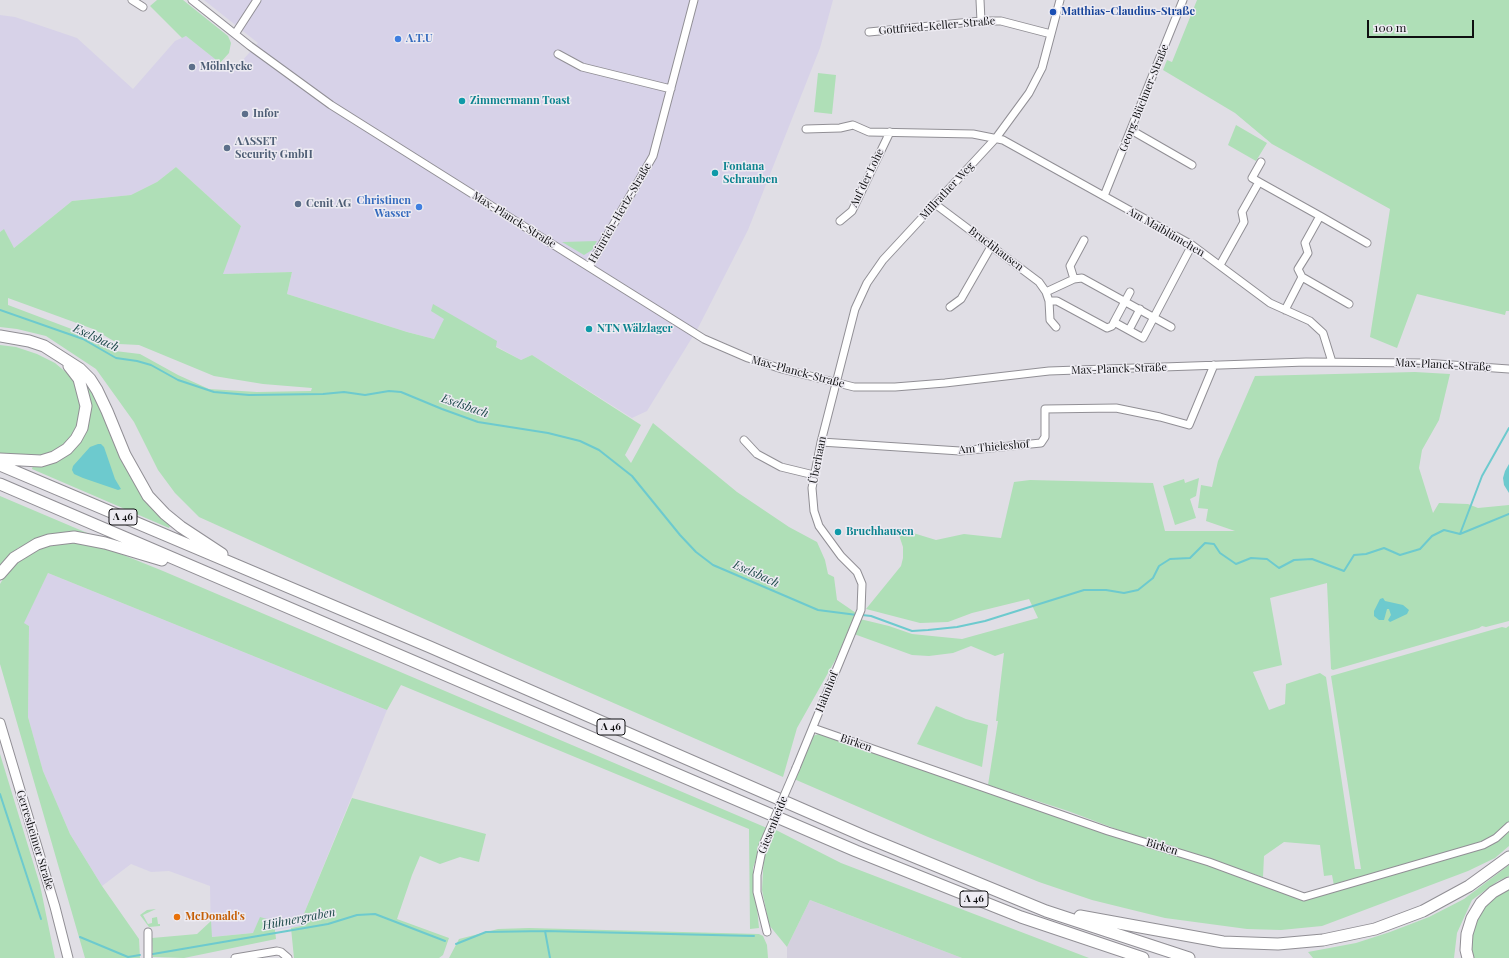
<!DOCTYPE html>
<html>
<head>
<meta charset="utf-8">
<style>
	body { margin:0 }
	#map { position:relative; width:1509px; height:958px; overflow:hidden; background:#e0dee5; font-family:"Playfair Display",serif }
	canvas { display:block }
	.scale { position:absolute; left:1367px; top:20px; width:107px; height:18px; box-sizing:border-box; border:2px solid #0f0f11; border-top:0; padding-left:5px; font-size:12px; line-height:14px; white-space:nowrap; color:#0f0f11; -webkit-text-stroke:3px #edebf2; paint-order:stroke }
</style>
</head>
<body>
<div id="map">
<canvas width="1509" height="958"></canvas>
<div class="scale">100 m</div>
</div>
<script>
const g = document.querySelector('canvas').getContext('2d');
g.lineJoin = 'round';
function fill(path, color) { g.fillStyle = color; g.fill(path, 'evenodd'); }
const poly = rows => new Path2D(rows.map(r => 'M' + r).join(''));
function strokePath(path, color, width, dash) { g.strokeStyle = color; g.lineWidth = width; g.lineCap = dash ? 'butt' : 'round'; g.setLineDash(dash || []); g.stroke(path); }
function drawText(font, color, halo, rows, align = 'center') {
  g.font = font + ' "Playfair Display",serif'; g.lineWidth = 3; g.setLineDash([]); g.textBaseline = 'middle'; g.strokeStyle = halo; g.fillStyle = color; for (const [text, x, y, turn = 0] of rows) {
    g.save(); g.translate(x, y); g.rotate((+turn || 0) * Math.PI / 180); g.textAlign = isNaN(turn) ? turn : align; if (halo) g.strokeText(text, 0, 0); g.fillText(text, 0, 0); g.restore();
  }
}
fill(poly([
	[204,0,833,0,820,48,748,230,698,328,647,411,632,418,532,355,521,360,445,318,434,339,407,332,287,294,292,272,222,274,241,226,176,167,157,182,131,195,72,201,14,248,4,230,0,232,0,15,15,17,77,38,133,89,175,41,186,36,232,72,258,43],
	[48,573,387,710,303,916,301,926,275,930,274,921,253,933,211,937,210,886,169,871,151,872,131,864,102,886,70,834,43,771,28,717,29,626,23,623]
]), '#d7d2e8');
fill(poly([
	[810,900,962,958,787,958,787,947]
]), '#d4d0de');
fill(poly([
	[157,0,183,0,228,36,231,43,229,53,220,63,186,36,182,38,150,6],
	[1197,0,1509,0,1509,311,1506,311,1505,315,1417,294,1397,348,1370,337,1390,209,1272,144,1235,113,1163,70,1167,60,1172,62],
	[818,73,836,75,832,114,814,112],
	[1236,125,1267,143,1256,161,1228,145],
	[176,167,241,226,223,274,292,272,287,294,407,332,434,339,444,319,431,311,433,304,497,341,496,347,521,360,532,355,641,425,625,455,631,463,653,423,737,492,789,527,817,542,825,560,828,574,834,577,837,600,856,613,837,657,797,728,783,777,506,656,199,517,175,493,158,470,134,422,96,369,46,336,17,329,0,327,0,232,4,229,14,248,72,201,131,195,157,182],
	[8,298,93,329,119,344,139,345,214,376,263,384,312,388,311,391,257,392,209,389,178,375,140,354,115,351,98,339,8,305],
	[597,241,592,250,584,255,562,242],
	[0,345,16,347,37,354,55,363,68,374,75,384,80,398,81,411,77,427,69,440,50,454,38,457,6,455,0,453],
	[1415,372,1450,374,1439,420,1422,450,1419,468,1433,513,1439,503,1468,504,1478,508,1509,505,1509,621,1486,627,1482,626,1479,628,1333,670,1331,669,1327,583,1270,598,1282,665,1253,672,1269,710,1285,704,1286,684,1320,673,1326,677,1355,869,1361,869,1331,676,1502,627,1506,628,1509,626,1509,846,1495,858,1468,871,1322,926,1281,930,1247,929,1165,918,1092,900,1039,882,928,837,794,779,813,736,821,733,1202,862,1305,900,1335,891,1332,875,1324,876,1320,845,1284,842,1264,856,1263,877,1132,835,1068,811,988,785,998,721,996,721,1004,653,995,656,971,646,953,653,929,656,912,655,854,634,860,619,889,626,912,634,962,639,1038,618,1029,599,972,613,948,622,920,623,866,609,901,566,903,558,903,547,899,535,900,529,936,540,964,534,1001,538,1014,482,1030,480,1153,483,1165,531,1235,531,1206,521,1208,509,1198,508,1201,485,1212,487,1218,461,1255,376],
	[81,378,87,381,120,449,171,524,169,528,32,469,33,465,82,434],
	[1199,478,1196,496,1190,499,1196,518,1175,525,1163,486,1184,479,1185,483],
	[0,496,73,527,97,537,44,537,18,548,0,567],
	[78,542,106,548,163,571,767,828,753,868,759,928,750,929,749,829,401,685,387,710,48,573,24,623,29,626,28,717,43,771,70,834,102,886,139,939,140,958,85,958,0,664,0,584,6,574,20,559,35,550,54,543],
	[936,706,966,719,988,725,982,767,917,744],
	[0,754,40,885,55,958,0,958],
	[352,798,486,834,479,862,460,857,440,864,420,856,412,875,397,919,449,938,443,955,439,958,294,958,291,928,301,926,303,916],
	[774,829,841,863,1089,958,962,958,810,900,787,947,769,925,762,890,764,854],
	[1509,865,1509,876,1498,881,1472,900,1457,933,1454,958,1313,958,1308,952,1356,943,1390,932,1429,917,1464,899],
	[1509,889,1509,958,1474,958,1471,951,1474,924,1487,902],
	[156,909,143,915,148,924,152,923,152,918,157,917,158,924,160,924,160,926,149,927,140,915,147,910],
	[260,917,274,921,276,939,184,958,153,957,152,938,197,934,211,921,212,937,253,933],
	[529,928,759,934,763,936,767,945,768,958,449,958,459,939,498,929]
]), '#afdfb7');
fill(poly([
	[98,444,101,444,104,447,115,479,121,489,118,490,83,478,74,474,72,470,73,466,90,447],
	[1509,464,1509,493,1504,485,1503,478,1505,471],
	[1383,598,1385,601,1403,605,1409,610,1407,614,1390,622,1388,620,1391,615,1389,609,1387,609,1384,620,1379,620,1374,616,1374,611,1380,599]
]), '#6dcace');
strokePath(poly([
	[0,310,83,339,116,358,137,361,151,365,178,380,214,392,249,395,323,394,344,392,365,395,389,391,401,392,442,409,478,422,548,433,580,441,599,450,632,476,680,535,696,552,713,565,818,610,857,615],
	[1460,534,1482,476,1509,428],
	[862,615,871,616,912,631,928,630,957,627,985,621,1084,590,1106,590,1124,593,1138,590,1153,578,1159,566,1170,559,1190,558,1205,543,1214,544,1220,553,1236,564,1251,558,1267,559,1279,568,1294,560,1312,559,1344,571,1354,555,1366,554,1384,548,1400,555,1420,549,1432,536,1444,530,1460,534,1509,514],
	[0,794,41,919],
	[545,931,754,936],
	[80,937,128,957,140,955],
	[456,944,486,932,545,931,550,958],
	[153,954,328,924,357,915,375,914,445,941]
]), '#6dcace', 2);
const minor = poly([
	[132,0,143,7],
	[192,0,250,46,331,105,517,222,704,339,748,358,782,369,854,387,895,387,945,383,1049,371,1306,362,1424,363,1509,369],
	[980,0,981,21],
	[869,32,981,21,1001,21,1051,34],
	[235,34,257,0],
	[558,54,582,67,671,89],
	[806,129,840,128,853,125,869,132,973,134,1003,140,1192,245,1270,303,1310,321,1323,333,1332,362],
	[1131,130,1192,165],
	[1259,182,1252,178,1261,162],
	[1104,196,1183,0],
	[935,204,1039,282,1046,292,1049,301,1050,320,1056,327],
	[1320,216,1367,243],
	[840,221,852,211,890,132],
	[1220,265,1244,222,1242,212,1259,182,1320,216,1305,243,1308,253,1298,269,1302,277,1285,310],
	[589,267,653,156,694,0],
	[1302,277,1349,304],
	[1074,279,1070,266,1084,240],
	[1046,292,1074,279,1082,278,1171,327],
	[1130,292,1114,322,1143,338,1192,245],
	[1049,301,1057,301,1107,328,1112,326,1114,322],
	[950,307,961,299,992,245],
	[1129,330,1140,309],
	[744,440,757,454,781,467,814,475],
	[821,442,960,451,1041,443,1045,437,1045,409,1116,408,1160,417,1189,425,1214,365],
	[813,728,1108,831,1209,862,1304,897,1483,845,1496,838,1509,826],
	[796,768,861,610,862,584,857,572,841,556,819,526,814,511,812,488,821,442,855,309,867,283,883,260,996,138,1029,93,1042,68,1060,0],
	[763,845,757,875,757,892,767,932],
	[148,932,148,958],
	[235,958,277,951,281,952,288,958]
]);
const major = poly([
	[0,723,55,907,68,958]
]);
const highway = poly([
	[0,336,29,341,44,346,80,369,90,379,97,390,107,411,125,455,148,496,165,514,181,527,222,554],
	[0,459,41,461,54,457,67,449,76,439,82,428,86,406,79,379,69,366],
	[0,465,430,647,866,837,1046,911,1189,958],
	[0,484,856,851,1021,917,1143,958],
	[0,574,14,558,37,544,49,540,74,537,105,543,162,560],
	[1080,916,1223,942,1278,944,1323,940,1375,929,1423,911,1469,886,1509,857],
	[1468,958,1466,950,1467,934,1472,918,1481,903,1493,892,1509,883]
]);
strokePath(minor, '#918f95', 9);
strokePath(major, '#918f95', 11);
strokePath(highway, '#918f95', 13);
strokePath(minor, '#fff', 7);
strokePath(major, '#fff', 9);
strokePath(highway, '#fff', 11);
const minorBridge = poly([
	[763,845,796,768]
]);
strokePath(minorBridge, '#918f95', 9, []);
strokePath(minorBridge, '#fff', 7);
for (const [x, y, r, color] of [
	[1053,12,4,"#1a4fb4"],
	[398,39,4,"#3f7fe0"],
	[192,67,4,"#5c6f8a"],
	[462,101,4,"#0f9aa8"],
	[245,114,4,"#5c6f8a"],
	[227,148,4,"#5c6f8a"],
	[715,173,4,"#0f9aa8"],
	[298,204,4,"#5c6f8a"],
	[419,207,4,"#3f7fe0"],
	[589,329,4,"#0f9aa8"],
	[838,532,4,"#0f9aa8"],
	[177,917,4,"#e8710a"]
]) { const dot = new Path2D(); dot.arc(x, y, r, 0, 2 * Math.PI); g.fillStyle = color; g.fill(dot); strokePath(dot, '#edebf2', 1.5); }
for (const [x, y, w] of [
	[123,517,28],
	[611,727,28],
	[974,899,28]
]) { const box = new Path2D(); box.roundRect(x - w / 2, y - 8, w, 16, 3); g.fillStyle = '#edebf2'; g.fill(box); strokePath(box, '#0f0f11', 1); }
drawText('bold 10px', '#0f0f11', null, [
	["A 46",123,517],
	["A 46",611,727],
	["A 46",974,899]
]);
drawText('bold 11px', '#164399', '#edebf2', [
	["Matthias-Claudius-Straße",1061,12]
], 'left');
drawText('11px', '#0f0f11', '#edebf2', [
	["Gottfried-Keller-Straße",937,26,-5],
	["Georg-Büchner-Straße",1144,98,-68],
	["Auf der Lohe",867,178,-64],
	["Millrather Weg",947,191,-47],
	["Heinrich-Hertz-Straße",620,213,-60],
	["Max-Planck-Straße",514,220,32],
	["Am Maiblümchen",1166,232,30],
	["Bruchhausen",996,249,37],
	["Max-Planck-Straße",1443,365,3],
	["Max-Planck-Straße",1119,369,-2],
	["Max-Planck-Straße",798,372,15],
	["Am Thieleshof",994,447,-5],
	["Überhaan",818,460,-79],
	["Hahnhof",827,692,-68],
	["Birken",856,743,19],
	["Giesenheide",773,825,-68],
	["Gerresheimer Straße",35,840,73],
	["Birken",1162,847,17]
]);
drawText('bold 11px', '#366cbe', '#edebf2', [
	["A.T.U",406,39],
	["Christinen",411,201,"right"],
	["Wasser",411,214,"right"]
], 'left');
drawText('bold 11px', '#4e5e75', '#edebf2', [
	["Mölnlycke",200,67],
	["Infor",253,114],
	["AASSET",235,142],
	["Security GmbH",235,155],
	["Cenit AG",306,204]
], 'left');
drawText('bold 11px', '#0d838f', '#edebf2', [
	["Zimmermann Toast",470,101],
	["Fontana",723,167],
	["Schrauben",723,180],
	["NTN Wälzlager",597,329],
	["Bruchhausen",846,532]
], 'left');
drawText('bold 11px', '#c56008', '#edebf2', [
	["McDonald's",185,917]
], 'left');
drawText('italic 12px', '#214c4d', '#edebf2', [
	["Eselsbach",96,338,25],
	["Eselsbach",465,406,19],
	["Eselsbach",756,574,24],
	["Hühnergraben",299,919,-11]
]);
</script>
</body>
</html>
